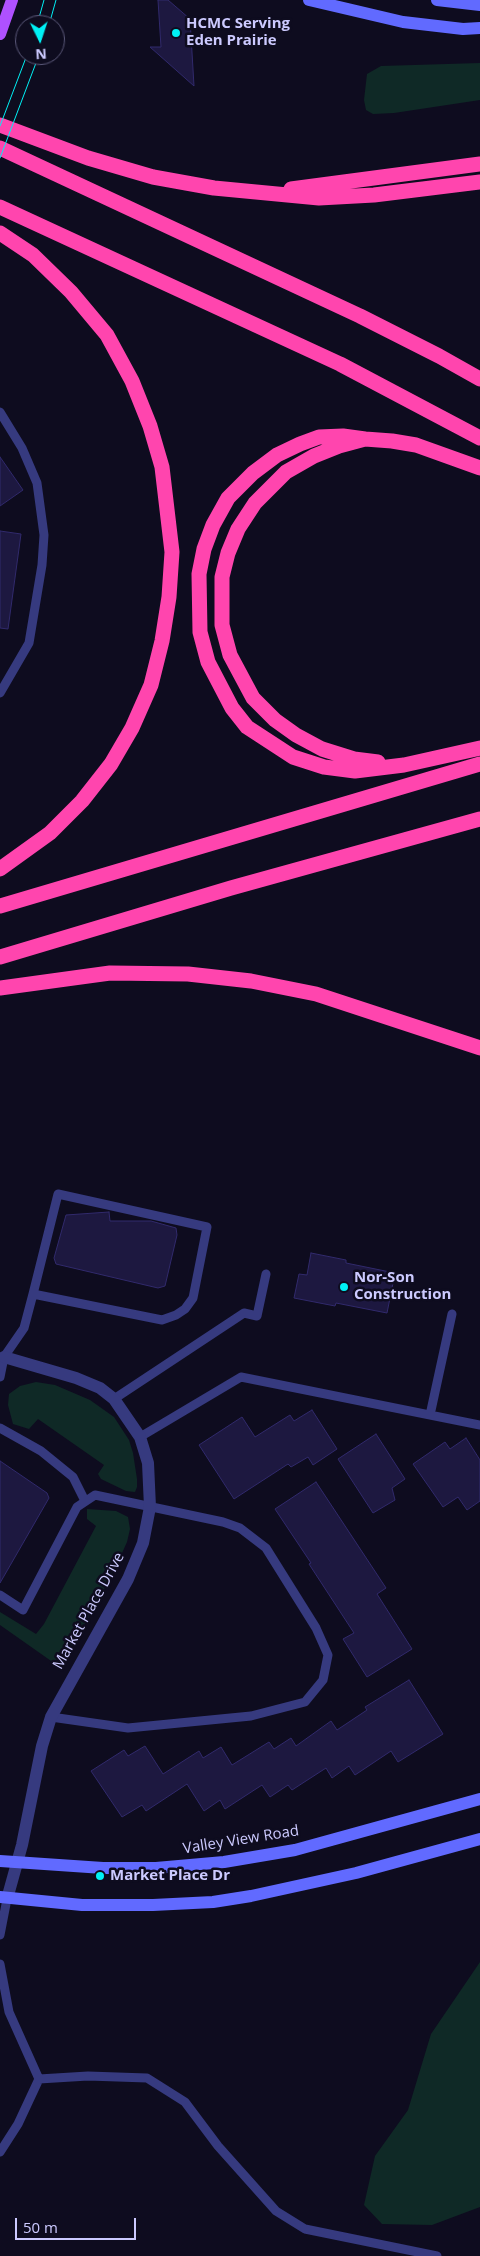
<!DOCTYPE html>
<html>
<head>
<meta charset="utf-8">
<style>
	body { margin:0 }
	#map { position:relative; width:480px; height:2256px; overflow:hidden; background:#0e0c1f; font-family:"Open Sans",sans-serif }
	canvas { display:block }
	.north { position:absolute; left:15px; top:15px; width:50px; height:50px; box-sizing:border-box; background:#0e0c1f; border:1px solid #5a5879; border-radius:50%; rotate:176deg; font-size:14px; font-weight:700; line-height:20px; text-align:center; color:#cccaff }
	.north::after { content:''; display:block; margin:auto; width:18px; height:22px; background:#00f1f5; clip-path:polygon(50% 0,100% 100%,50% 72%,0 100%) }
	.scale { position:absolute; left:15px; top:2218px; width:121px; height:22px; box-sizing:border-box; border:2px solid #cccaff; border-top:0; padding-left:6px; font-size:15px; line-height:18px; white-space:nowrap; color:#cccaff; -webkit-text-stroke:4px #0e0c1f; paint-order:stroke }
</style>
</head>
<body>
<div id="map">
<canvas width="480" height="2256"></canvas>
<div class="north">N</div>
<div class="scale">50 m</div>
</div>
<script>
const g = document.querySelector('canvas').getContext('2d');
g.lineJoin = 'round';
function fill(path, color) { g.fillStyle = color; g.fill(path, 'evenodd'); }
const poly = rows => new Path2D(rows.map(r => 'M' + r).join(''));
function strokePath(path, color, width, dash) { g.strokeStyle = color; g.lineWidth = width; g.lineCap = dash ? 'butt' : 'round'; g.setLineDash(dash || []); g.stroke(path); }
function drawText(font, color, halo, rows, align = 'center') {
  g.font = font + ' "Open Sans",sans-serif'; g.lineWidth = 5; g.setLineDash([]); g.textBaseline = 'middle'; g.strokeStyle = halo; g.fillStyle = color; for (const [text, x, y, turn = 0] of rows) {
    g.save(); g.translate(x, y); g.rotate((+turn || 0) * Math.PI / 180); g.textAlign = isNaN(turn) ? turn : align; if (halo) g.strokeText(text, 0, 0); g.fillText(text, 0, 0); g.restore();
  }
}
fill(poly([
	[480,63,480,100,394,113,373,114,366,110,364,100,367,74,381,66],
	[36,1382,55,1385,90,1400,114,1417,129,1440,133,1453,137,1479,137,1487,135,1492,126,1491,101,1479,98,1474,104,1465,38,1419,29,1429,13,1424,8,1405,9,1394,20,1386],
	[87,1509,116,1511,128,1517,130,1529,127,1542,114,1571,65,1660,54,1663,0,1625,0,1612,36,1634,44,1624,96,1526,87,1519],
	[480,1962,480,2207,432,2225,382,2224,364,2205,375,2156,408,2110,431,2034]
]), '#0f2926');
const building = poly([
	[158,0,168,0,190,19,194,86,150,47,161,47,158,0],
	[0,457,23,490,0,506,0,457],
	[0,531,21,534,8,629,0,628,0,531],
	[109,1212,110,1221,151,1221,176,1228,177,1235,165,1286,158,1288,56,1264,54,1258,66,1215,109,1212],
	[311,1253,346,1260,346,1263,395,1273,387,1313,336,1303,335,1306,294,1298,299,1274,307,1275,311,1253],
	[312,1410,337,1449,313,1465,308,1457,291,1467,288,1464,234,1499,199,1445,242,1417,255,1437,290,1415,294,1421,312,1410],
	[376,1434,405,1479,392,1488,395,1500,373,1513,338,1459,376,1434],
	[466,1438,480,1460,480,1501,467,1510,458,1497,443,1507,413,1464,445,1442,450,1449,466,1438],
	[0,1461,47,1493,49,1498,0,1583,0,1461],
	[316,1482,386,1588,377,1594,412,1649,367,1677,343,1639,354,1633,309,1564,311,1563,275,1509,316,1482],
	[409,1680,443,1734,398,1762,391,1751,355,1775,349,1766,332,1778,326,1768,292,1790,288,1785,270,1797,262,1785,225,1809,220,1800,204,1811,187,1784,146,1811,142,1805,122,1817,91,1771,124,1750,128,1756,145,1746,163,1774,199,1751,203,1758,221,1747,232,1765,269,1742,274,1749,291,1738,296,1746,331,1721,337,1730,367,1710,365,1707,409,1680]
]);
fill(building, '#1d1840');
strokePath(building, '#312a6c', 1);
strokePath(poly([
	[0,412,22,448,37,483,44,535,42,565,29,643,0,693],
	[0,1377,4,1357,24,1328,33,1294,58,1194,207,1227,193,1298,185,1309,176,1315,162,1320,33,1294],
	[114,1399,244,1313,257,1316,266,1274],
	[430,1415,452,1314],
	[0,1428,41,1451,73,1477,85,1501],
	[140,1437,241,1377,480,1425],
	[0,1595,23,1610,77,1507,95,1495,223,1522,240,1528,266,1548,316,1628,328,1655,323,1680,305,1702,251,1716,128,1728,51,1717],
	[0,1935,7,1899],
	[0,1964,9,2012,39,2079,18,2124,0,2152],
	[39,2079,88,2076,147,2078,185,2102,218,2146,276,2211,305,2229,437,2256]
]), '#363a7f', 9);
strokePath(poly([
	[4,1357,76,1378,100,1388,114,1399,140,1437,148,1463,150,1507,143,1543,128,1579,51,1717,42,1746,22,1845,7,1899]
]), '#363a7f', 12);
strokePath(poly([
	[309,0,403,22,463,29,480,28],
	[437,0,480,5],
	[0,1861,103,1868,156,1868,224,1862,295,1850,480,1799],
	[0,1897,82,1905,153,1905,213,1902,251,1896,356,1873,480,1839]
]), '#616aff', 12);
strokePath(poly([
	[0,34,12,0]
]), '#af51ff', 12);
strokePath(poly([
	[0,125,88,158,153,177,214,188,319,198,374,195,480,182],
	[0,148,360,316,439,356,480,379],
	[291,189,480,164],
	[0,207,340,364,480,438],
	[0,233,33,255,71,292,107,335,132,381,150,426,162,467,172,552,169,597,162,641,151,685,132,728,111,764,82,801,50,833,0,869],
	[365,439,343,436,319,437,300,444,277,455,253,473,228,498,213,525,204,549,199,574,200,632,208,662,232,708,247,727,293,757,324,767,355,771,404,765,480,748],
	[378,762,354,759,322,749,296,735,275,720,253,698,230,655,222,625,222,577,228,553,238,529,255,503,286,472,314,456,339,446,365,439,392,441,416,445,480,468],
	[0,906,480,764],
	[0,957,231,888,480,819],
	[0,988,110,973,188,974,251,981,316,994,480,1048]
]), '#ff45ae', 15);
strokePath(poly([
	[37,25,44,0],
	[49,25,56,0],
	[0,126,27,55],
	[0,158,39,55]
]), '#00f1f5', 1);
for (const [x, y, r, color] of [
	[176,33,5,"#00f1f5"],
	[344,1287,5,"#00f1f5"],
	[100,1876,5,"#00f1f5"]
]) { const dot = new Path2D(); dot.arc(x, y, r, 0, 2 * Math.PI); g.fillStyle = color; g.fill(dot); strokePath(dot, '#0e0c1f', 2); }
drawText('bold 15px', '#cccaff', '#0e0c1f', [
	["HCMC Serving",186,24],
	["Eden Prairie",186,41],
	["Nor-Son",354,1278],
	["Construction",354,1295],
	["Market Place Dr",110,1876]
], 'left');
drawText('15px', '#cccaff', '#0e0c1f', [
	["Market Place Drive",89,1611,-61],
	["Valley View Road",241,1840,-9]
]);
</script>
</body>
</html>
